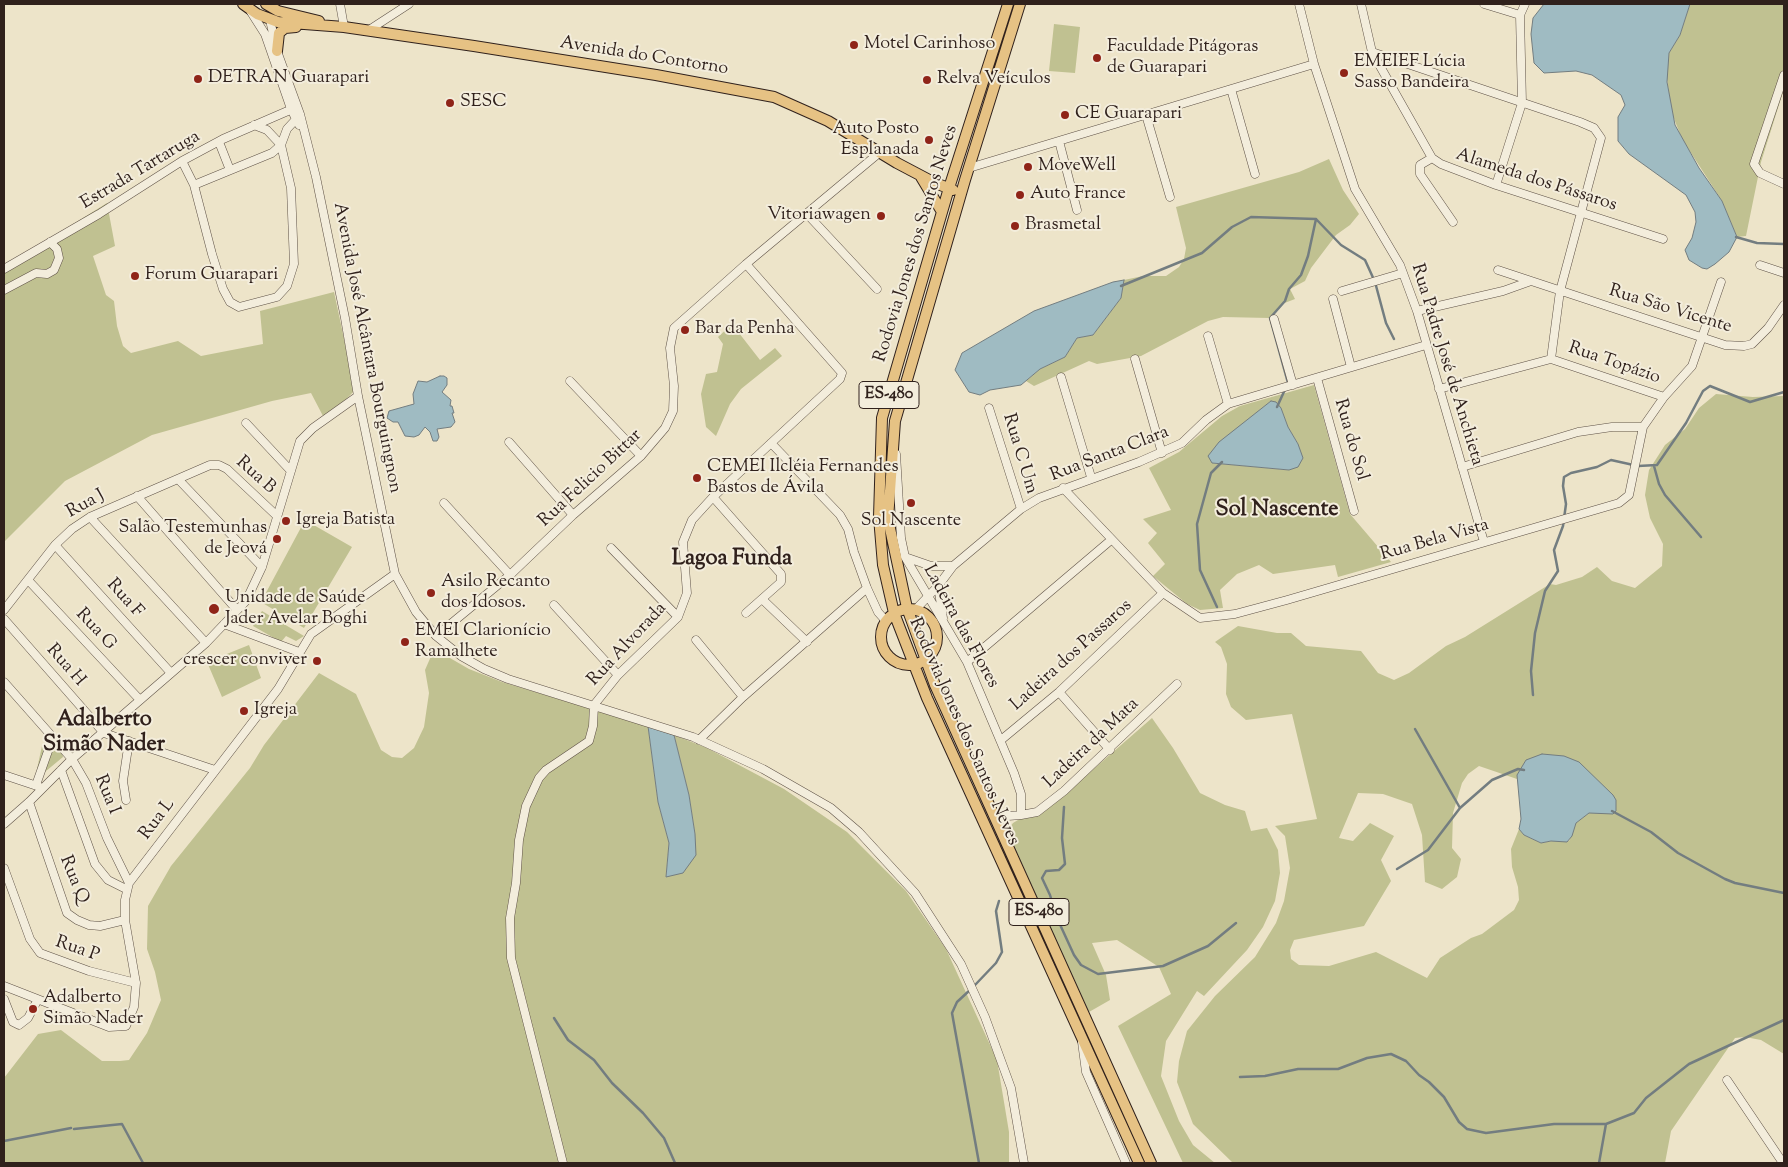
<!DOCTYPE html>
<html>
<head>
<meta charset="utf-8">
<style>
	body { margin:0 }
	#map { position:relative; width:1788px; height:1167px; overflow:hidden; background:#ede4c9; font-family:"Sorts Mill Goudy",serif }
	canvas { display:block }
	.frame { position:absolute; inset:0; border:5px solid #30211c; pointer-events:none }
</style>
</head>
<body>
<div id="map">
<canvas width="1788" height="1167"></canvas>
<div class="frame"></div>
</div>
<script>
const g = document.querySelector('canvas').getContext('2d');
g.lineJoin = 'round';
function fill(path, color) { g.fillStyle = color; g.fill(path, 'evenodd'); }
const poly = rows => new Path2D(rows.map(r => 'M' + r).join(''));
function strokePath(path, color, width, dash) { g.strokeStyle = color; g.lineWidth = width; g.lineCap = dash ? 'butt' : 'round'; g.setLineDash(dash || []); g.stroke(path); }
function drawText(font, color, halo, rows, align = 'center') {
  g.font = font + ' "Sorts Mill Goudy",serif'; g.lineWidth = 4; g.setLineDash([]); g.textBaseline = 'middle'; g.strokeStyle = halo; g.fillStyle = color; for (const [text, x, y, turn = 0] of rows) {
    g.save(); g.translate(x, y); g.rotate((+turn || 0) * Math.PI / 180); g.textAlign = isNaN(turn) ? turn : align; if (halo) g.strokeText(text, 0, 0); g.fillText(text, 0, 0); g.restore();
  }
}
fill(poly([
	[1690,4,1784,4,1784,89,1761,162,1746,236,1737,237,1722,201,1682,139,1671,111,1666,70,1669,53,1680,35],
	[1054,24,1080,27,1075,73,1049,71],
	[1329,159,1343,190,1359,214,1350,225,1336,235,1311,268,1305,281,1290,289,1295,299,1282,304,1269,318,1223,317,1208,321,1141,356,1097,364,1089,361,1034,386,1026,381,1040,369,1065,357,1077,338,1093,335,1121,298,1124,280,1143,276,1166,276,1179,267,1184,259,1186,248,1176,207,1299,172],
	[107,203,115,246,93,256,106,295,114,301,117,326,123,346,131,353,178,341,201,356,263,344,260,311,334,292,355,390,332,414,323,416,311,393,272,401,152,435,65,481,4,542,4,267],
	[732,324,760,360,775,348,782,356,741,389,730,404,716,436,706,427,701,394,706,374,717,372,723,344,718,337],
	[1314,385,1350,514,1391,562,1338,577,1335,565,1273,574,1259,565,1237,574,1220,590,1223,608,1200,610,1187,604,1153,576,1165,564,1148,543,1157,533,1143,519,1171,510,1149,468,1179,452,1222,416,1240,406],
	[1271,401,1281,408,1288,427,1298,444,1289,470,1213,463,1248,421],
	[1716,394,1753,397,1784,396,1784,1054,1761,1040,1745,1037,1735,1038,1671,1131,1665,1163,1233,1163,1193,1124,1177,1082,1179,1061,1187,1031,1215,996,1255,957,1276,923,1284,901,1290,868,1285,836,1275,826,1317,819,1292,714,1246,720,1231,707,1226,694,1227,664,1221,647,1215,642,1238,626,1277,633,1291,633,1306,646,1361,651,1378,673,1394,680,1409,673,1446,646,1465,637,1550,584,1556,585,1582,577,1597,567,1612,581,1635,588,1662,566,1663,544,1650,518,1645,495,1649,470,1665,445,1685,429,1699,408],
	[1526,760,1600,784,1613,795,1603,813,1589,813,1576,823,1569,841,1551,841,1541,843,1524,835,1519,829,1511,849,1512,867,1518,887,1519,900,1514,910,1482,934,1471,938,1440,958,1427,978,1376,952,1329,966,1299,965,1291,959,1290,950,1294,940,1364,926,1391,881,1381,860,1394,836,1370,823,1353,841,1339,838,1358,793,1383,794,1412,804,1422,835,1425,882,1442,889,1457,877,1461,859,1452,848,1453,813,1462,783,1468,774,1479,766,1517,779],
	[305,520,352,547,304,628,261,602],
	[262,611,304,636,296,641,286,636,281,642,253,626],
	[249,645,261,678,222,697,207,662],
	[436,650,469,669,502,682,648,726,658,802,669,843,666,877,695,834,689,795,674,735,707,748,784,789,847,832,906,891,946,949,997,1060,1009,1132,1009,1163,4,1163,4,1078,38,1034,61,1030,102,1061,120,1061,129,1060,147,1033,161,1000,155,972,147,949,148,906,171,866,250,768,264,745,319,673,356,694,381,750,392,757,402,758,414,748,424,727,429,693,425,670,432,654],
	[1152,718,1173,748,1200,793,1225,805,1245,811,1251,831,1267,828,1278,850,1280,873,1275,901,1263,927,1247,950,1204,996,1197,991,1166,1041,1161,1076,1179,1121,1193,1145,1215,1163,1183,1163,1118,1026,1171,994,1159,967,1117,940,1092,943,1106,975,1110,1000,1089,1012,1007,831,1013,823,1073,787],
	[48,737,62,752,63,757,40,776,37,774,37,769,42,746]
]), '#c0c191');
const water = poly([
	[1544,4,1690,4,1680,35,1669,53,1667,82,1675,125,1699,168,1722,201,1737,237,1729,252,1715,264,1707,269,1702,268,1689,260,1685,250,1692,238,1696,222,1695,212,1686,195,1629,154,1618,141,1618,117,1625,105,1621,95,1592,75,1576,71,1544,73,1534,63,1531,34,1533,18,1544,4],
	[1124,280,1121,298,1093,335,1077,338,1065,357,1040,369,1021,385,990,390,980,395,969,392,955,370,962,353,1034,311,1113,282,1124,280],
	[440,376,444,376,447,378,447,385,442,392,451,400,450,406,452,406,454,413,452,413,455,422,451,427,437,429,439,437,437,441,433,441,430,432,425,427,419,435,414,437,405,436,398,422,393,422,387,418,389,411,414,404,413,394,418,381,427,382,440,376],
	[1271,401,1276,402,1281,408,1288,427,1298,444,1303,458,1298,467,1289,470,1212,463,1208,456,1219,442,1271,401],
	[648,726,674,735,689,795,695,834,696,855,683,873,666,877,669,843,658,802,648,726],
	[1542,754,1564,756,1579,762,1613,795,1616,800,1616,811,1613,814,1589,813,1576,823,1572,836,1567,842,1551,841,1541,843,1524,835,1519,829,1521,819,1517,775,1526,760,1542,754]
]);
fill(water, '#9fbbc2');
strokePath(water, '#737d80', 1);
strokePath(poly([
	[1736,237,1757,243,1784,244],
	[1121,286,1202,253,1232,227,1251,217,1316,219,1341,245,1365,260,1375,282,1386,323,1394,339],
	[1277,407,1288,383,1270,318,1285,301,1289,289,1301,275,1308,256,1316,219],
	[1654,466,1659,484,1665,495,1701,537],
	[1217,607,1200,570,1197,524,1211,473,1222,462],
	[1533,695,1531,671,1535,633,1545,591,1558,571,1554,550,1563,526,1566,504,1563,486,1564,477,1571,473,1597,467,1611,460,1638,466,1657,465,1686,423,1703,391,1710,386,1750,402,1784,392],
	[1415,729,1460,808],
	[1064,807,1062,838,1065,864,1059,870,1046,871,1042,878,1050,895,1057,918,1074,955,1081,965,1098,974,1163,966,1208,946,1236,923],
	[1612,811,1651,832,1678,853,1725,879,1735,883,1784,893],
	[1397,869,1428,850,1460,808,1492,780,1518,769,1524,770],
	[975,985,996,963,1002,952,996,911,999,901],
	[970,990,957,1002,952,1013,979,1163],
	[554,1018,568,1040,594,1060,612,1083,643,1113,664,1138,675,1163],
	[1240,1077,1265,1076,1298,1069,1338,1069,1367,1058,1391,1054,1406,1061,1419,1075,1429,1082,1444,1097,1459,1122,1467,1129,1486,1133,1554,1124,1606,1124,1634,1113,1646,1098,1689,1064,1784,1020],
	[74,1129,122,1124,143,1163],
	[4,1141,71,1128],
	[1599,1163,1606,1124]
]), '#737d80', 2.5);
const minor = poly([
	[340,4,344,27],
	[1299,4,1314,64,1355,189,1400,265,1417,311,1484,542],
	[1361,4,1372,52,1432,158,1441,164,1496,185,1663,239],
	[1484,4,1520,15],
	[251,12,265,34,291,109,299,125],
	[270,20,277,51,300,114,316,177,345,318,358,396,395,574,416,612,436,636,461,656,484,669,508,679,693,737,763,769,831,808,859,832,915,893,961,964,985,1017,1011,1088,1024,1163],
	[369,30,409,4],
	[1372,52,1580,122,1594,128,1601,138,1560,291,1551,359],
	[1784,75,1754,164,1760,173,1784,184],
	[1231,89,1255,174],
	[1146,115,1170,197],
	[1059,141,1077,210],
	[219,142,230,170],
	[1432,158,1420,165,1420,174,1453,222],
	[182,161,194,185,212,254,223,289,230,302,239,307,277,297,287,286,294,264,291,188,281,145,267,130,254,125],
	[969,168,1314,64],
	[194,185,272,153,281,145,287,129,299,116],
	[1496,185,1522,103,1520,15,1525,4],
	[808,215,877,289],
	[1760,265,1784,273],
	[4,269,99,214,182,161,223,139,297,107],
	[1498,270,1725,345,1744,346,1752,344,1768,328,1784,305],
	[4,290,36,273,47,274,54,270,59,258,57,249,50,242],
	[1342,291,1403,273],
	[1333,299,1351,367],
	[1417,311,1503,291,1531,281],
	[1274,319,1293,385],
	[1208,336,1228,404],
	[1135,359,1162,453],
	[1061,377,1091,477],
	[1317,378,1354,511],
	[570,381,641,456],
	[1439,389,1551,359,1664,397],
	[989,408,1021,509],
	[246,423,290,470],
	[509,442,573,515],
	[771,443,840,515,848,529,854,552,867,588,878,612,886,621],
	[896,454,901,538,905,557,967,662,1014,773,1021,794,1021,815,995,817],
	[1462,467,1578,432,1612,427,1643,427],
	[178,479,262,567],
	[1063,488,1163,593,1200,618,1235,614,1287,600,1619,503,1629,495,1643,427,1664,397,1692,366,1721,282],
	[137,496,237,610],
	[713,497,781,574,781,582,746,613],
	[444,503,510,575],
	[90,517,206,643],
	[55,545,171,673],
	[611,548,678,617],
	[905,557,931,566,953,566],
	[28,580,140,700],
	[938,586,943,618],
	[762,599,807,642],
	[554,605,618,675],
	[916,609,938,586,953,566,1021,509,1039,498,1139,462,1182,443,1206,420,1228,404,1426,345],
	[4,610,55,545,72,529,90,517,210,465,219,465,227,469,277,516],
	[4,619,104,733,215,770],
	[224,624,299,652],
	[436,636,510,575,573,515,641,456,665,428,673,411,674,386,670,348,674,328,746,264,879,153],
	[696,640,743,697],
	[967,662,1111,540],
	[4,682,72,759,86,783,107,838,129,883],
	[1059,692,1110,750],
	[699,740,743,697,867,588],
	[1001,740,1059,692,1163,593],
	[61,770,95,864,108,880,126,889],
	[4,775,40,787],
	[36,785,53,737],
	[126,800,123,781,129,741],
	[29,802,67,913,77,920,89,925,100,926,125,920],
	[1021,815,1037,812,1064,791,1177,684],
	[4,824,29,802,72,759,206,643,246,601,262,567,300,441,313,428,358,396],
	[4,868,30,939,40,953,89,971,136,983],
	[4,986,109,1027,126,1026,134,1007,136,983,125,920,125,900,129,883,278,689,311,634,395,574],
	[4,999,13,1022,19,1025,28,1018,37,1001],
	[1082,1042,1086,1072,1126,1163],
	[1727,1080,1783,1163],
	[563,1163,511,958,510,918,516,883,519,840,526,806,539,778,546,770,589,741,593,726,594,705,618,675,678,617,687,593,683,542,692,520,713,497,840,379,842,373,746,264]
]);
const major = poly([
	[243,4,257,14,278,22,344,27,474,46,656,75,774,97,828,121,897,163,933,182,953,190],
	[266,4,278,11,319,21],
	[1008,4,949,188,882,418,879,517,883,565,894,613,927,698,1139,1163],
	[1020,4,965,180,895,421,888,519,907,608,935,685,1151,1163],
	[277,51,279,33,285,28,296,27],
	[921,177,942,212],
	'881 637a28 28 0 1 1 56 0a28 28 0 1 1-56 0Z'
]);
strokePath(minor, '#5f5247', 9);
strokePath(major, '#30211c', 12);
strokePath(minor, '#f3eddc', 8);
strokePath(major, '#e6c284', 10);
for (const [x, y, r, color] of [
	[854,45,5,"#8f2418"],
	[1097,58,5,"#8f2418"],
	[1344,73,5,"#8f2418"],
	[198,79,5,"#8f2418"],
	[927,80,5,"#8f2418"],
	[450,103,5,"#8f2418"],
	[1065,115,5,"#8f2418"],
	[929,140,5,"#8f2418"],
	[1028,167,5,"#8f2418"],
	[1020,195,5,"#8f2418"],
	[881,216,5,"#8f2418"],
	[1015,226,5,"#8f2418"],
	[135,276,5,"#8f2418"],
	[685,330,5,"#8f2418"],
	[697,478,5,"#8f2418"],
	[911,503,5,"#8f2418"],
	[286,521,5,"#8f2418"],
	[277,539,5,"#8f2418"],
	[431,593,5,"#8f2418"],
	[214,609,6,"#8f2418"],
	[405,642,5,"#8f2418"],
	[317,661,5,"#8f2418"],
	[244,711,5,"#8f2418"],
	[33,1009,5,"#8f2418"]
]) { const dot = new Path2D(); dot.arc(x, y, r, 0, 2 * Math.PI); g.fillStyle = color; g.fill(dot); strokePath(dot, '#f3eddc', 2); }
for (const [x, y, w] of [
	[889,395,60],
	[1039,912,60]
]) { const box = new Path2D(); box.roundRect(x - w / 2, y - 13.5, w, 27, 4); g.fillStyle = '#f3eddc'; g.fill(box); strokePath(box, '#30211c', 1); }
drawText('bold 16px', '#30211c', null, [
	["ES-480",889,395],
	["ES-480",1039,912]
]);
drawText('18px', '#30211c', '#f3eddc', [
	["Motel Carinhoso",864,45],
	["Faculdade Pitágoras",1107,48],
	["de Guarapari",1107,69],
	["EMEIEF Lúcia",1354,63],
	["Sasso Bandeira",1354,84],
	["DETRAN Guarapari",208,79],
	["Relva Veículos",937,80],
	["SESC",460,103],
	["CE Guarapari",1075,115],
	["Auto Posto",919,130,"right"],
	["Esplanada",919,151,"right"],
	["MoveWell",1038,167],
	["Auto France",1030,195],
	["Vitoriawagen",871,216,"right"],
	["Brasmetal",1025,226],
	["Forum Guarapari",145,276],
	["Bar da Penha",695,330],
	["CEMEI Ilcléia Fernandes",707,468],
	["Bastos de Ávila",707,489],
	["Igreja Batista",296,521],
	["Sol Nascente",911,522,"center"],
	["Salão Testemunhas",267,529,"right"],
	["de Jeová",267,550,"right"],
	["Asilo Recanto",441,583],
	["dos Idosos.",441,604],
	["Unidade de Saúde",225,599],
	["Jader Avelar Boghi",225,620],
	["EMEI Clarionício",415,632],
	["Ramalhete",415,653],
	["crescer conviver",307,661,"right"],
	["Igreja",254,711],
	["Adalberto",43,999],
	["Simão Nader",43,1020]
], 'left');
drawText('18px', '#30211c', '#f3eddc', [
	["Avenida do Contorno",644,57,9],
	["Estrada Tartaruga",141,171,-31],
	["Alameda dos Pássaros",1536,181,18],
	["Rodovia Jones dos Santos Neves",917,244,-73],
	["Rua São Vicente",1670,310,17],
	["Avenida José Alcântara Bourguingnon",366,348,79],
	["Rua Topázio",1614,364,19],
	["Rua Padre José de Anchieta",1446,365,73],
	["Rua do Sol",1350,440,74],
	["Rua C Um",1019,454,73],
	["Rua Santa Clara",1110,455,-21],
	["Rua B",255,476,42],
	["Rua Felicio Bittar",591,479,-43],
	["Rua J",86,505,-29],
	["Rua Bela Vista",1435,541,-16],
	["Rua F",124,599,48],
	["Ladeira das Flores",960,627,61],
	["Rua G",95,630,47],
	["Rua Alvorada",628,645,-47],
	["Ladeira dos Passaros",1072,656,-42],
	["Rua H",65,666,49],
	["Rodovia Jones dos Santos Neves",963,732,66],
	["Ladeira da Mata",1092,744,-43],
	["Rua I",106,795,68],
	["Rua L",158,820,-53],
	["Rua Q",73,880,68],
	["Rua P",77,950,19]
]);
drawText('bold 22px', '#30211c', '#f3eddc', [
	["Sol Nascente",1277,511],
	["Lagoa Funda",732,560],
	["Adalberto",104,721],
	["Simão Nader",104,746]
]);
</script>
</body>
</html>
